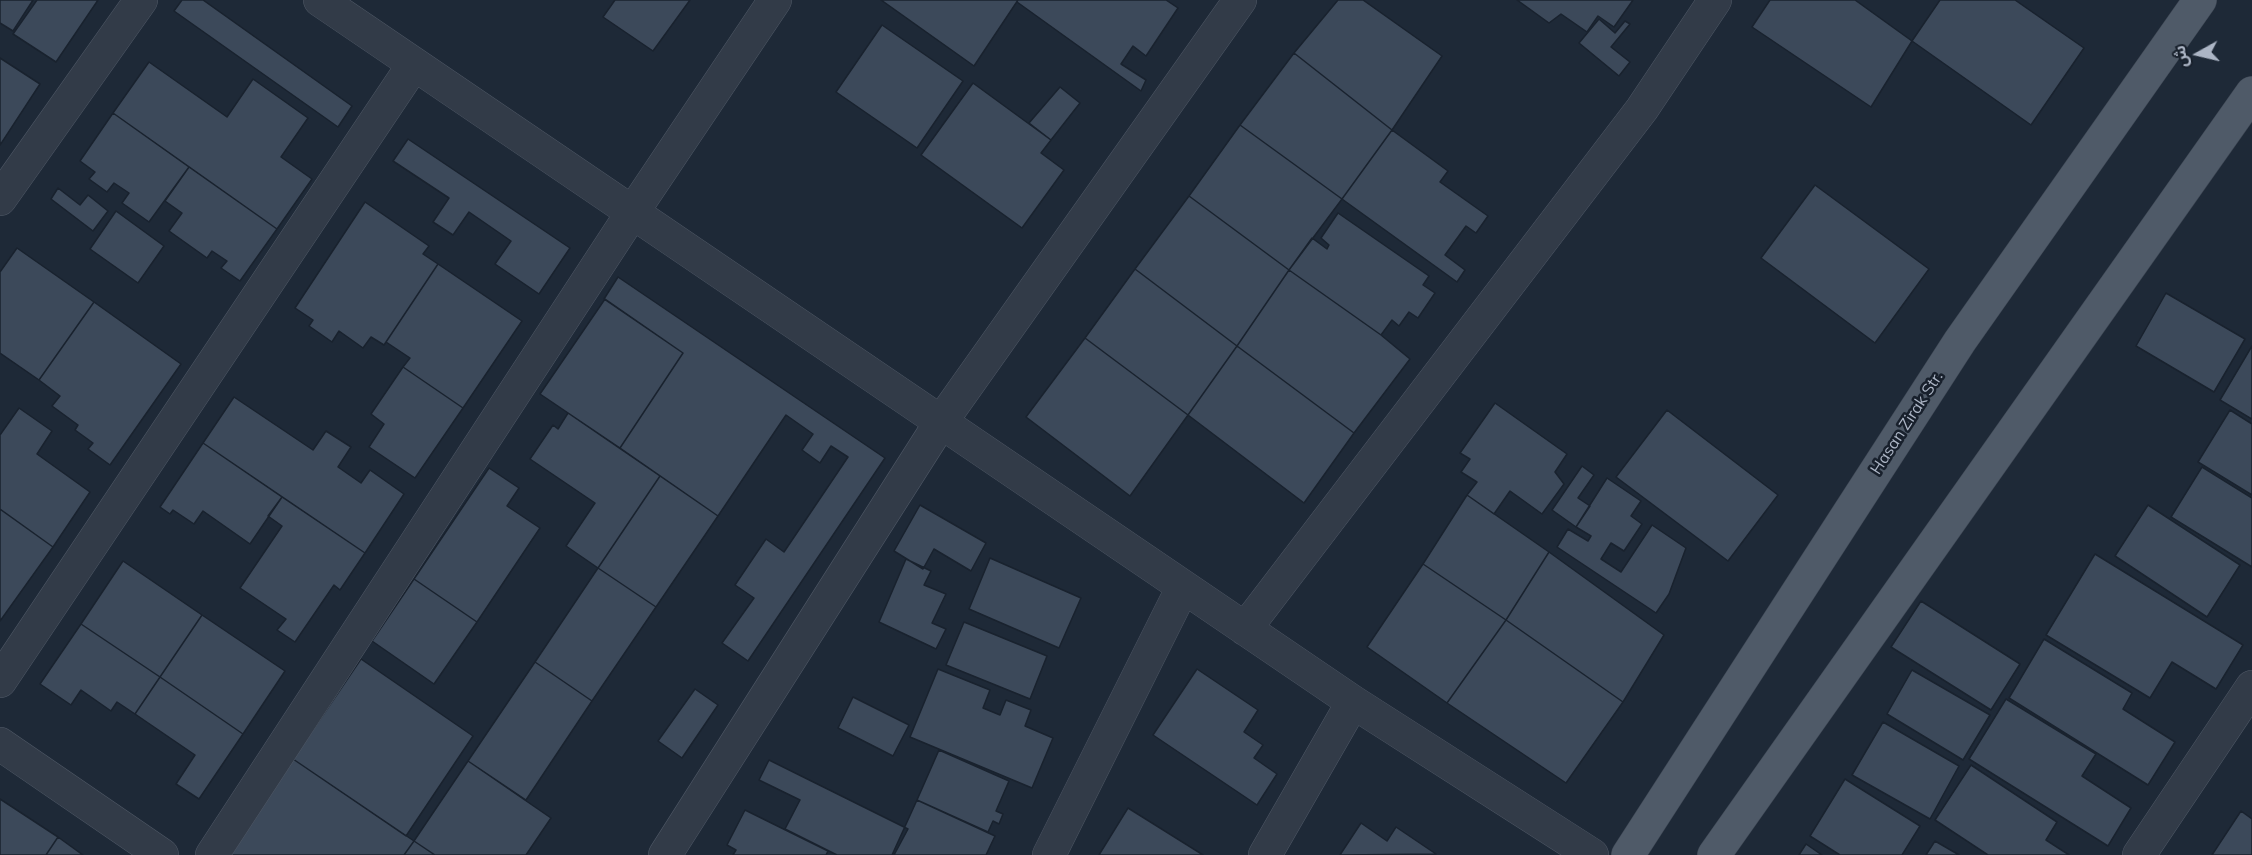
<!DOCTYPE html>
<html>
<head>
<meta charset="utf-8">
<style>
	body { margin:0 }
	#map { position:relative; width:2252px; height:855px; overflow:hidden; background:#1e2937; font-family:Mulish,"Noto Sans Arabic",sans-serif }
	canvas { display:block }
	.north { position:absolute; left:2168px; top:24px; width:60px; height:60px; -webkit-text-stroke:4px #18202c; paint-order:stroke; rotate:262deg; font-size:16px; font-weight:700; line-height:24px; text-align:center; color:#acb5c5 }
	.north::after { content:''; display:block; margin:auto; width:21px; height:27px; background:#acb5c5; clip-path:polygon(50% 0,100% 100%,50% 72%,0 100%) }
</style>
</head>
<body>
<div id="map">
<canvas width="2252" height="855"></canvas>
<div class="north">ش</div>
</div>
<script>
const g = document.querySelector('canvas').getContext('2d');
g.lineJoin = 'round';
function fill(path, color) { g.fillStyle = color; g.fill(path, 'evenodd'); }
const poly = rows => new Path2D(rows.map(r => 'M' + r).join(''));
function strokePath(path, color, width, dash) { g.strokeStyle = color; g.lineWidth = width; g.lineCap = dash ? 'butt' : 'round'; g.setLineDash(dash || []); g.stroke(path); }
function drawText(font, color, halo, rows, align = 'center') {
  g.font = font + ' Mulish,sans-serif'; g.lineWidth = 5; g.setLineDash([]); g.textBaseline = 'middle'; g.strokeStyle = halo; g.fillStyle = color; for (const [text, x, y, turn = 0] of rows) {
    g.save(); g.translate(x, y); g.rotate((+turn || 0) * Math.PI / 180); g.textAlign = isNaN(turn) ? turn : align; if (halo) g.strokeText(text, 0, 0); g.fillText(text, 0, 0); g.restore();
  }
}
const building = poly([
	[0,0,33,0,13,31,0,23,0,0],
	[37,0,98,0,56,62,13,34,37,0],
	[182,0,203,0,352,106,338,127,174,11,182,0],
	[615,0,690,0,653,51,603,17,615,0],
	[881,0,1018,0,974,66,881,0],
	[1018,0,1166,0,1178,8,1146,56,1133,46,1121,64,1146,80,1141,91,1017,2,1018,0],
	[1338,0,1363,0,1442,56,1392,130,1294,53,1338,0],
	[1517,0,1633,0,1614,27,1598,16,1587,32,1561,14,1549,23,1517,0],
	[1770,0,1855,0,1912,41,1871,107,1752,27,1770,0],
	[1940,0,2015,0,2084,48,2031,125,1912,41,1940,0],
	[1599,19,1615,33,1625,21,1630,24,1611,47,1630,62,1619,76,1579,43,1599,19],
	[882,25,963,81,917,148,836,92,882,25],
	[1294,53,1392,130,1342,199,1240,125,1294,53],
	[0,58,40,84,0,145,0,58],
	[149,62,227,117,253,79,308,118,281,157,312,179,277,229,113,113,149,62],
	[973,83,1051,140,1041,153,1064,170,1022,228,921,155,973,83],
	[1060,87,1080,103,1051,140,1029,123,1060,87],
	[113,113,189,167,149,222,122,203,129,193,114,183,107,192,89,179,95,172,80,161,113,113],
	[1240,125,1342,199,1289,270,1189,196,1240,125],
	[1392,130,1448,171,1440,182,1488,216,1476,233,1466,226,1445,255,1465,270,1457,282,1342,199,1392,130],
	[408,139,570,248,539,294,495,264,511,241,469,212,453,235,433,222,449,198,393,161,408,139],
	[189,167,277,229,240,281,221,268,227,261,212,251,207,258,169,231,182,213,165,201,189,167],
	[1815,185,1929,269,1875,343,1761,258,1815,185],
	[58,188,80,205,88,195,108,211,93,231,51,199,58,188],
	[1189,196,1289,270,1237,346,1135,269,1189,196],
	[365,202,429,246,423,254,438,264,384,345,371,337,363,348,339,331,332,342,309,326,313,320,295,308,365,202],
	[116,211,164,246,138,283,90,249,116,211],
	[1338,213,1429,276,1423,285,1435,293,1418,318,1409,312,1399,326,1392,320,1381,335,1289,270,1312,238,1327,249,1329,245,1321,238,1338,213],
	[17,248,94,302,39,380,0,353,0,272,17,248],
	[438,264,522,321,463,408,403,367,410,358,386,342,438,264],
	[1135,269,1237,346,1188,415,1085,338,1135,269],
	[1289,270,1381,335,1410,359,1354,433,1237,346,1289,270],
	[618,277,885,458,748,661,722,643,754,598,735,585,766,539,784,552,848,457,831,446,820,463,802,450,813,434,786,415,718,516,620,448,683,353,604,299,618,277],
	[2166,293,2245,339,2214,392,2136,346,2166,293],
	[605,299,683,353,620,448,540,394,605,299],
	[94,302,181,364,110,465,88,449,93,443,75,430,78,425,52,406,60,396,39,380,94,302],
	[1085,338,1188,415,1130,496,1026,417,1085,338],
	[1237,346,1354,433,1304,503,1188,415,1237,346],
	[2252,346,2252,419,2220,400,2252,346],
	[403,367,463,408,415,478,369,447,384,424,371,414,403,367],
	[234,397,313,450,326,431,351,447,338,467,361,483,370,470,404,494,365,553,203,443,234,397],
	[1495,403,1567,454,1555,472,1564,484,1542,514,1510,491,1494,514,1467,495,1477,482,1461,472,1470,459,1460,453,1495,403],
	[19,408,52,431,37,454,90,492,53,547,0,509,0,435,19,408],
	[1667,410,1778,495,1728,561,1616,477,1667,410],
	[2230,410,2252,424,2252,495,2198,462,2230,410],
	[568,413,660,476,598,568,566,546,595,503,530,459,553,425,558,429,568,413],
	[203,443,282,497,250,544,203,511,194,524,173,510,170,514,160,507,203,443],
	[1582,466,1594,475,1578,498,1590,506,1576,527,1552,510,1582,466],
	[2202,467,2252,498,2252,567,2171,517,2202,467],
	[489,468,519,488,507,506,540,528,477,622,414,579,489,468],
	[660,476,718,516,656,607,598,568,660,476],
	[1607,478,1641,501,1631,516,1642,524,1624,551,1611,543,1601,559,1621,572,1652,525,1686,548,1669,594,1656,613,1557,547,1568,529,1588,541,1591,536,1576,527,1607,478],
	[1467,495,1549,552,1506,620,1423,564,1467,495],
	[282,497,365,553,340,590,334,585,295,642,277,630,286,619,240,588,282,526,268,516,282,497],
	[920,505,986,543,971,571,934,549,923,569,894,551,920,505],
	[2148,505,2240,565,2207,617,2115,556,2148,505],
	[0,509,53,547,0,621,0,509],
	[1549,552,1664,635,1623,702,1506,620,1549,552],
	[2095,554,2243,645,2216,689,2172,662,2150,698,2046,635,2095,554],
	[990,558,1081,598,1059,648,969,609,990,558],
	[906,559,931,571,924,585,946,594,932,623,946,629,936,649,879,622,906,559],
	[123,561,202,615,160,677,81,624,123,561],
	[1423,564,1506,620,1447,703,1367,647,1423,564],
	[598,568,656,607,592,701,535,662,598,568],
	[414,579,477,622,434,684,372,641,414,579],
	[1921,601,2020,664,1991,710,1891,647,1921,601],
	[202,615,285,671,243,734,160,677,202,615],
	[1506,620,1623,702,1566,783,1447,703,1506,620],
	[964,622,1047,656,1030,699,946,665,964,622],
	[81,624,160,677,135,714,117,702,111,711,81,690,71,705,40,684,81,624],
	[2044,639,2132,693,2123,709,2175,742,2148,785,2009,698,2044,639],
	[361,659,473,736,406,836,293,759,361,659],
	[535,662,592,701,526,800,468,761,535,662],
	[938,669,990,690,983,708,1000,715,1006,700,1031,710,1025,726,1053,738,1032,788,910,737,938,669],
	[1197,669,1258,710,1244,732,1263,745,1254,758,1277,774,1257,805,1153,735,1197,669],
	[1912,670,1990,715,1963,760,1887,714,1912,670],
	[160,677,243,734,199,799,176,784,195,755,135,714,160,677],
	[695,689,718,705,682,758,658,741,695,689],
	[853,697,909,725,893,756,838,728,853,697],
	[2006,699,2096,754,2082,776,2131,808,2108,846,1969,759,2006,699],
	[1883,722,1959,766,1930,819,1852,775,1883,722],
	[939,750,1009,781,996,811,1003,814,999,824,993,821,988,832,917,800,939,750],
	[293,759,414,841,404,855,228,855,293,759],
	[769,760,908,829,894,855,837,855,785,829,800,800,759,780,769,760],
	[468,761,551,818,526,855,435,855,414,841,468,761],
	[1971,765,2057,822,2046,840,2069,855,1988,855,1935,820,1971,765],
	[1845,779,1920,826,1902,855,1840,855,1810,836,1845,779],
	[0,799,58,837,46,855,0,855,0,799],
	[917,800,995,836,986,855,892,855,917,800],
	[1128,808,1203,855,1099,855,1128,808],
	[745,810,828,851,826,855,733,855,736,850,727,845,745,810],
	[2241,811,2252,819,2252,855,2212,855,2241,811],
	[1361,823,1387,841,1396,827,1436,854,1340,855,1361,823],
	[58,837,83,855,46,855,58,837],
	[414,841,435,855,404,855,414,841],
	[1935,841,1959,855,1926,855,1935,841],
	[1806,844,1822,855,1799,855,1806,844]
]);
fill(building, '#3c495a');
strokePath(building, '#19222e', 1.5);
const minor = poly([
	[320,0,1353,702,1592,855],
	[0,199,141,0],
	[1245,629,1642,109,1715,0],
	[0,681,414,64],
	[0,744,162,855],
	[212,855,632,213,775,0],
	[665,855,941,422,1240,0],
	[1049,855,1183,587],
	[1265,855,1353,702],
	[2139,855,2252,687]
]);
const major = poly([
	[1628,855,1960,341,2200,0],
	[1714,855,2252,93]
]);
strokePath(minor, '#4f5866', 34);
strokePath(major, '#3b4451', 34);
strokePath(minor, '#323b48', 33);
strokePath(major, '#4f5a68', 33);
drawText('16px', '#acb5c5', '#18202c', [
	["Hasan Zirak Str.",1907,423,-57]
]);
</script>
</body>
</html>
